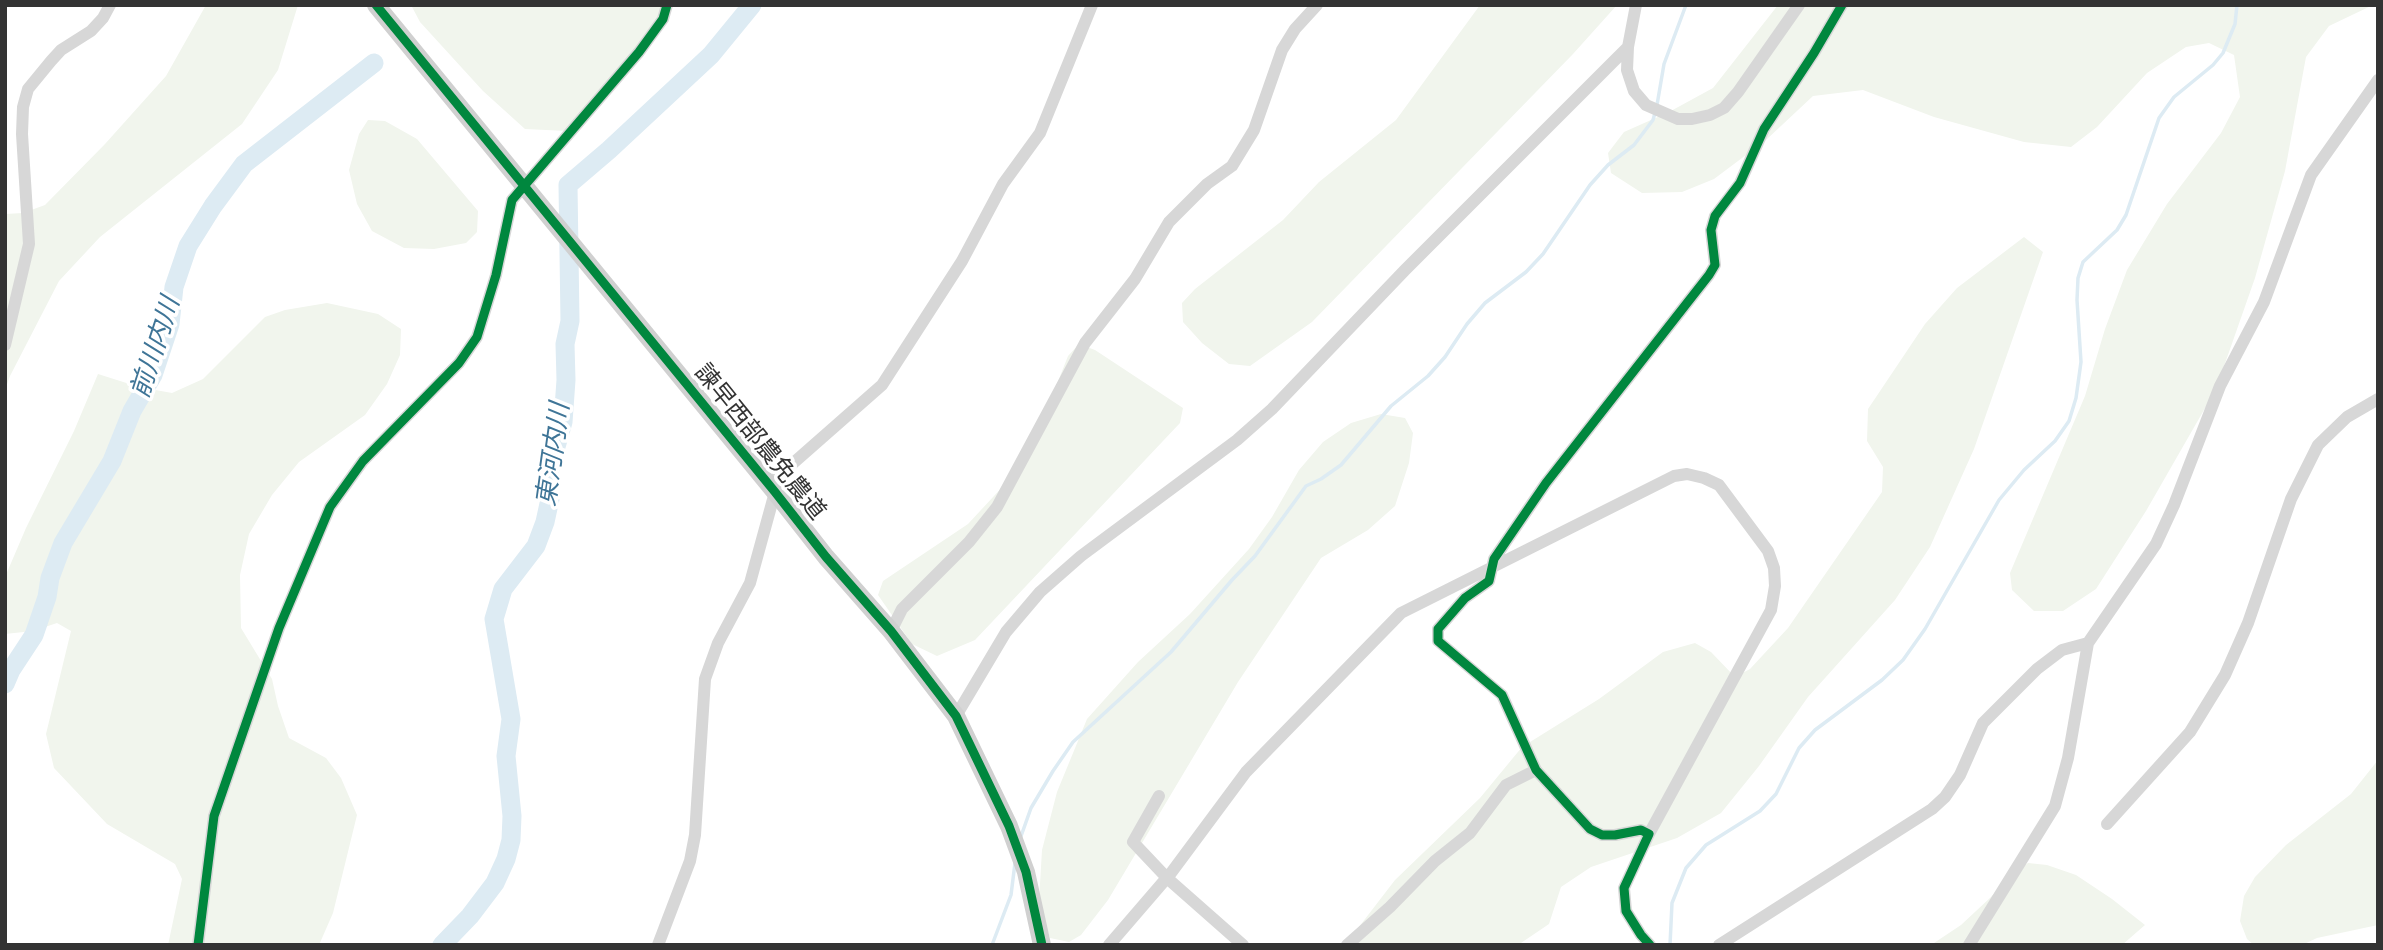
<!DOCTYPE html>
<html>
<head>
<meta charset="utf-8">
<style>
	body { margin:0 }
	#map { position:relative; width:2383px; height:950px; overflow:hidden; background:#fff; font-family:Jost,sans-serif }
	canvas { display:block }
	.frame { position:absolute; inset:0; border:7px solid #333; pointer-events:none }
</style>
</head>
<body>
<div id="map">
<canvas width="2383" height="950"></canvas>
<div class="frame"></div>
</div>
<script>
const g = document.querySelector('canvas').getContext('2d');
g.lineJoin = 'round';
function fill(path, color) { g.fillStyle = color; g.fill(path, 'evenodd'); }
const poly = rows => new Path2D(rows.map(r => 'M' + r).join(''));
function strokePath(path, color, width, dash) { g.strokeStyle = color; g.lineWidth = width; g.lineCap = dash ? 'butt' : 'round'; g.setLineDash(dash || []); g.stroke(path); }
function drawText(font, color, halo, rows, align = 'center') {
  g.font = font + ' Jost,"Noto Sans JP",sans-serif'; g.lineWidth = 7; g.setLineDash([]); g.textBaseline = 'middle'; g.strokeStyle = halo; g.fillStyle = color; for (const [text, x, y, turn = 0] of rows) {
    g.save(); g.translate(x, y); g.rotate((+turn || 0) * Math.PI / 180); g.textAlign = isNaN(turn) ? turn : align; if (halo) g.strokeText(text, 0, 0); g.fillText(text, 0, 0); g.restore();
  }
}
fill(poly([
	[206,5,298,5,278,70,242,124,100,237,59,281,10,376,5,390,5,214,23,213,45,205,105,144,166,76],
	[411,5,666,5,617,77,567,131,525,129,483,91,420,22],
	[1480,5,1617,5,1573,54,1312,322,1250,366,1229,364,1202,343,1183,322,1182,303,1195,289,1283,220,1319,182,1396,120],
	[1778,5,2373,5,2329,26,2306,57,2285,171,2255,278,2216,389,2146,511,2096,589,2063,611,2034,611,2012,590,2010,573,2085,396,2105,329,2127,270,2167,204,2221,133,2240,97,2234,55,2209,43,2186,47,2147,73,2097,127,2071,147,2024,142,1934,117,1863,90,1813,96,1766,140,1714,179,1682,192,1642,193,1611,173,1608,153,1624,132,1669,112,1713,88],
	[368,120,385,121,417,139,478,211,477,232,466,243,434,249,404,248,372,231,357,204,349,170,359,134],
	[2024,237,2043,252,1974,449,1930,547,1895,600,1808,697,1759,766,1721,813,1677,838,1591,867,1561,887,1549,924,1518,945,1345,945,1395,880,1480,798,1522,747,1599,699,1663,652,1695,643,1711,652,1735,677,1750,669,1788,628,1882,492,1883,467,1867,441,1868,409,1925,324,1957,288],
	[327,303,378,314,401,329,400,355,387,384,365,415,299,462,272,495,249,534,240,575,241,628,272,679,278,706,289,738,326,758,341,778,357,815,333,913,319,945,168,945,182,879,175,864,107,824,54,768,46,734,71,631,57,623,33,631,5,634,5,577,26,528,74,431,98,374,139,387,172,393,203,379,265,317,285,310],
	[1079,344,1095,350,1183,408,1180,423,975,640,937,656,912,644,878,595,883,581,968,524,1006,483,1057,384,1068,356],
	[1381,414,1405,418,1413,433,1409,463,1395,506,1368,530,1321,558,1238,682,1108,900,1081,935,1069,942,1050,938,1039,901,1042,850,1057,792,1087,719,1138,662,1190,614,1249,549,1272,517,1299,470,1323,442,1351,423],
	[2378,760,2378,925,2317,938,2302,945,2254,945,2247,939,2240,921,2244,896,2255,877,2286,845,2351,794],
	[2028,863,2047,865,2076,875,2112,899,2145,925,2122,945,1931,945,1961,925,1991,897,2008,877]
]), '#f1f5ed');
strokePath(poly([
	[1657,105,1664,64,1686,5],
	[1020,839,1031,808,1053,771,1073,742,1171,652,1232,580,1255,556,1306,486,1321,479,1341,465,1391,406,1428,376,1445,357,1467,324,1485,303,1526,272,1543,254,1590,185,1608,165,1634,145,1653,120,1655,113],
	[992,945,1011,895,1015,863],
	[1670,945,1672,903,1686,868,1706,845,1760,811,1776,794,1799,748,1815,730,1882,680,1903,660,1925,629,1999,500,2024,470,2055,441,2069,421,2076,398,2081,362,2077,300,2078,278,2083,262,2117,230,2126,215,2159,118,2174,97,2213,65,2223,53,2235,24,2237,5]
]), '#ddebf3', 3.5);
strokePath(poly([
	[5,684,11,670,34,635,47,597,50,578,63,543,112,461,132,411,153,375,170,324,174,287,188,246,213,206,244,164,374,63],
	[442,945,470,916,495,883,506,859,511,840,512,816,506,756,511,719,494,619,503,589,536,546,545,522,550,499,547,489,550,468,563,422,566,380,565,344,570,321,568,185,609,150,711,55,752,5]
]), '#ddebf3', 19);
strokePath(poly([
	[1636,5,1628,47,1627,70,1634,91,1646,105,1678,119,1692,119,1710,115,1724,108,1738,92,1799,5],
	[5,345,29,244,22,134,23,107,28,89,51,61,61,50,91,31,103,18,110,5],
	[891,631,902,609,969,542,997,507,1085,343,1135,279,1169,222,1207,184,1232,166,1254,130,1282,50,1295,29,1317,5],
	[956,716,1006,632,1040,592,1081,556,1237,440,1272,409,1405,270,1628,47],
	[1159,796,1133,842,1167,878,1243,945],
	[2107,824,2190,732,2225,675,2248,623,2291,499,2318,445,2347,417,2378,399],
	[198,945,214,816,279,628,330,507,363,461,459,363,477,337,496,275,512,200,639,52,663,19,667,5],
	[658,945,690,861,695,835,705,679,718,643,750,583,775,492,774,480,882,385,962,261,1003,184,1040,133,1092,5],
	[1109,945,1171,873,1246,772,1401,613,1674,476,1687,474,1704,478,1719,485,1768,551,1774,568,1775,586,1771,610,1649,834],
	[1347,945,1390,907,1435,861,1470,833,1506,785,1536,770],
	[1650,945,1641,935,1626,911,1624,888,1649,834,1641,830,1615,835,1602,835,1590,829,1536,770,1502,695,1438,641,1438,629,1465,598,1489,581,1494,559,1546,483,1709,275,1715,265,1711,230,1715,216,1740,183,1764,129,1814,53,1842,5],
	[1719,945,1932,809,1945,797,1960,775,1983,723,2037,669,2062,650,2088,643],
	[1969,945,2055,806,2068,758,2088,643,2156,544,2174,505,2220,386,2264,302,2311,175,2378,80]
]), '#d7d7d7', 12);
strokePath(poly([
	[376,5,775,492,826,557,891,631,956,716,1009,826,1026,872,1042,945]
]), '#d0d0d0', 18);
strokePath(poly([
	[376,5,775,492,826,557,891,631,956,716,1009,826,1026,872,1042,945],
	[198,945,214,816,279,628,330,507,363,461,459,363,477,337,496,275,512,200,639,52,663,19,667,5],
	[1650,945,1641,935,1626,911,1624,888,1649,834,1641,830,1615,835,1602,835,1590,829,1536,770,1502,695,1438,641,1438,629,1465,598,1489,581,1494,559,1546,483,1709,275,1715,265,1711,230,1715,216,1740,183,1764,129,1814,53,1842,5]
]), '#00873e', 9);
drawText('24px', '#333', '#fff', [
	["諫早西部農免農道",759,443,51]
]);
drawText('italic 26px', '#3f7597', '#fff', [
	["前川内川",157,348,-72],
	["東河内川",555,455,-82]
]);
</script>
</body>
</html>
